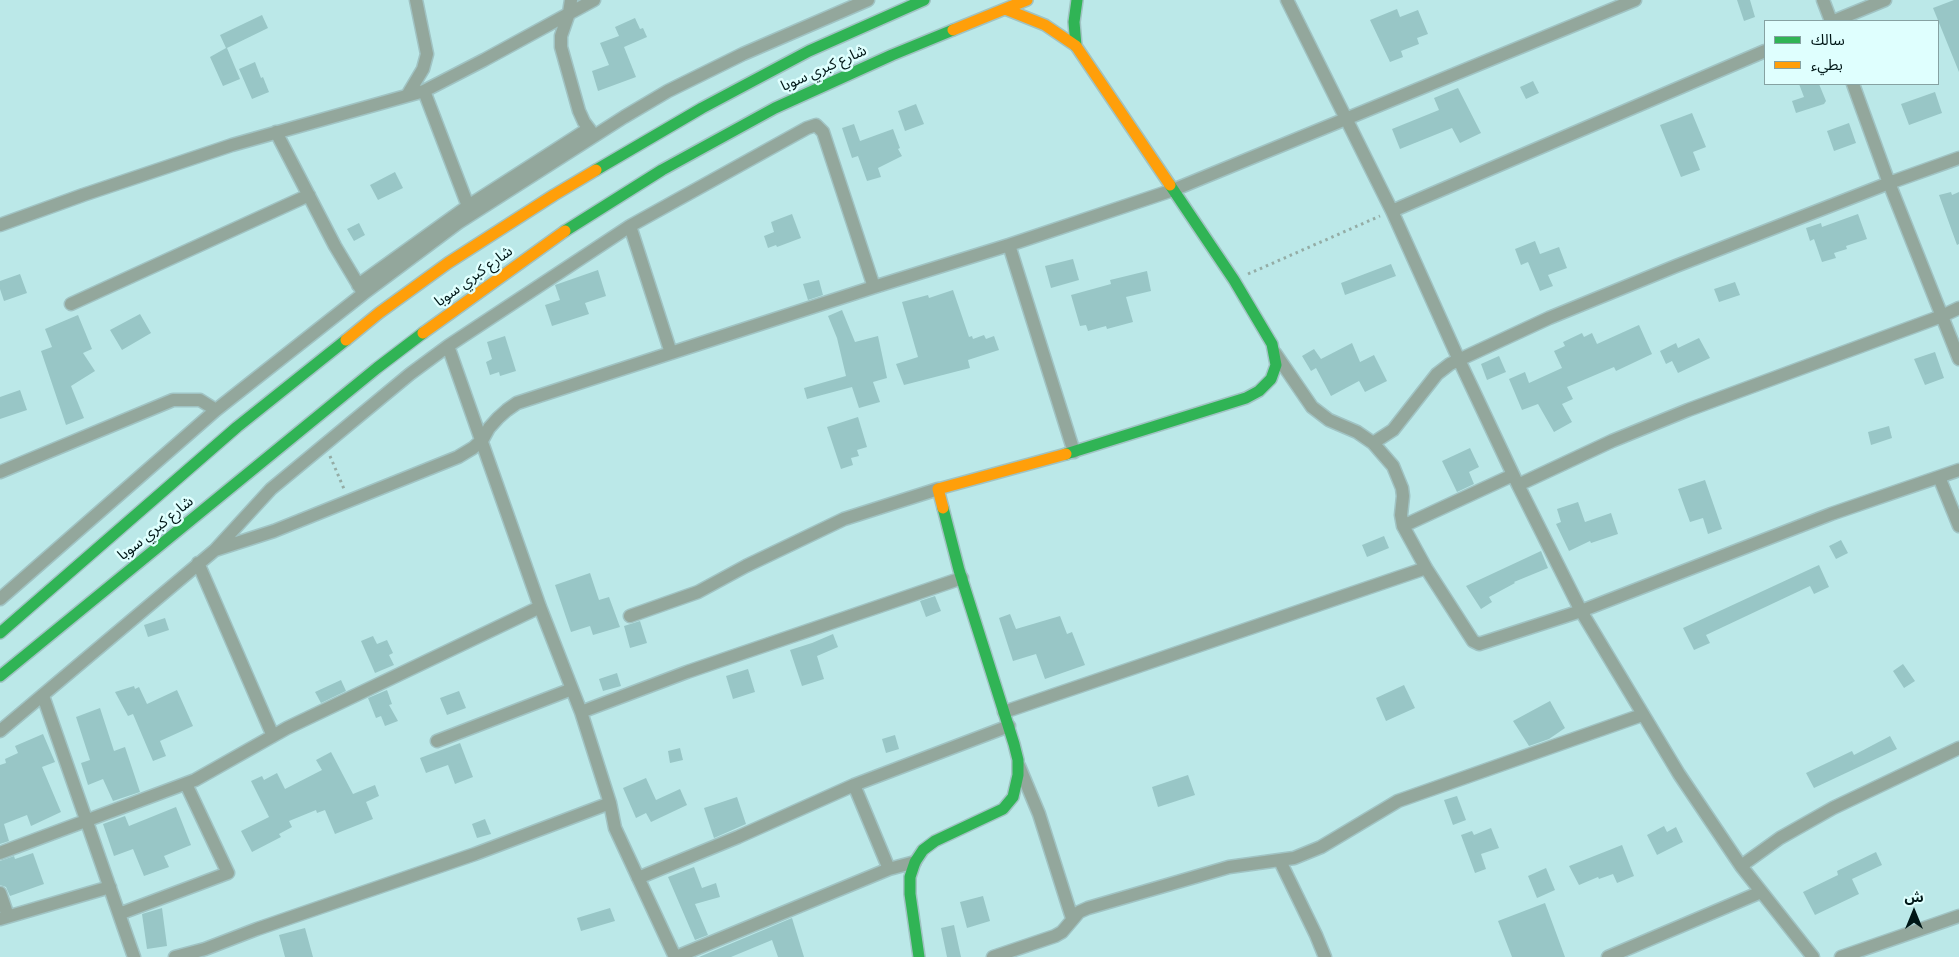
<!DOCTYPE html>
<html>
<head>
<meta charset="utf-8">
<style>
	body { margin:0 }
	#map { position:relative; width:1959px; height:957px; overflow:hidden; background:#bbe8e8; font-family:"Roboto Condensed","Noto Sans Arabic",sans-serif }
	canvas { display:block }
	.legend { position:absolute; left:1764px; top:20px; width:175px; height:65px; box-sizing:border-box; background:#dffffe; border:1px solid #86a2a2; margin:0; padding:6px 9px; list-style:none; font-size:15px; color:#001717 }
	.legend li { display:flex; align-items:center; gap:10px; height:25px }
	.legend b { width:25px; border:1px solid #86a2a2 }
	.north { position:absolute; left:1889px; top:887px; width:50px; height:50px; -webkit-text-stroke:4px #dffffe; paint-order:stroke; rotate:0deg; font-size:14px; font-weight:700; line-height:20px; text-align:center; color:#001717 }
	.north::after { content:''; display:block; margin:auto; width:18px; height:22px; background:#001717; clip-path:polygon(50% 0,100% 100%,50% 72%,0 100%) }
</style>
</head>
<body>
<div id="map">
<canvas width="1959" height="957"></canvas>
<ul class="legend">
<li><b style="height:6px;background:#30b455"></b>سالك</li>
<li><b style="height:6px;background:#ff9f0a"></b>بطيء</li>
</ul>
<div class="north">ش</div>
</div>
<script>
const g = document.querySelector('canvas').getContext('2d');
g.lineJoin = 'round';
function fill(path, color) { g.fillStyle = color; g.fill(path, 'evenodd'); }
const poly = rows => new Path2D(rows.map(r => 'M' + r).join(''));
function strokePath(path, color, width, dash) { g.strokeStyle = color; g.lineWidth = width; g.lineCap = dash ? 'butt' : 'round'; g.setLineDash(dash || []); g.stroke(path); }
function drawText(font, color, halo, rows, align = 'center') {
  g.font = font + ' "Roboto Condensed","Noto Sans Arabic",sans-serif'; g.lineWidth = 5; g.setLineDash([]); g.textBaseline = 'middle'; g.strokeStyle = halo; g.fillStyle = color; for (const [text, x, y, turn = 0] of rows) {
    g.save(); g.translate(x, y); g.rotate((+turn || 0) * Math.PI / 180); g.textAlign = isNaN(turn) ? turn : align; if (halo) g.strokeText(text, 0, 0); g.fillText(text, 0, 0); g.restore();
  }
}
fill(poly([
	[1737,0,1750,0,1755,17,1744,21],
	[1954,0,1959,0,1959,72,1933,8],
	[1397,9,1400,17,1418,10,1428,34,1417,38,1419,44,1401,51,1403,57,1390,62,1370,20],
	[262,15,268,28,227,48,240,79,223,86,210,57,226,48,220,35],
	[635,18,640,29,643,28,647,37,624,47,636,77,598,91,592,71,609,65,600,43,619,36,615,27],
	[255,62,261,78,263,77,269,92,252,99,239,69],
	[1533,81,1539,93,1526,99,1520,87],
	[1799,84,1819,84,1826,101,1824,104,1796,113,1792,101,1804,97],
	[1458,88,1481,133,1460,143,1452,128,1400,149,1392,129,1439,110,1434,98],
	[1935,92,1942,113,1909,125,1901,104],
	[916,104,924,124,905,131,898,111],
	[1692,113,1706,147,1693,152,1700,170,1681,177,1660,125],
	[1849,123,1856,143,1834,151,1827,131],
	[854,124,860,141,893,129,900,148,898,149,902,156,878,168,881,177,867,181,858,156,852,158,842,128],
	[395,172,403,188,378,200,370,185],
	[1951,192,1952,195,1959,192,1959,244,1957,245,1939,195],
	[792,214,801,238,777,247,776,245,768,248,764,236,774,232,771,222],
	[1858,214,1867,239,1846,246,1847,249,1834,253,1836,258,1822,262,1814,239,1810,241,1806,228,1821,223,1822,227],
	[359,223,365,235,354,241,347,229],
	[1535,241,1540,254,1559,247,1567,268,1548,275,1553,286,1540,291,1528,262,1521,265,1515,249],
	[1073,259,1079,280,1051,288,1045,266],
	[1391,264,1396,276,1345,295,1341,283],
	[598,270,606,296,585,303,589,314,552,326,545,305,560,300,555,285],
	[1147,271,1151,291,1126,297,1133,322,1107,329,1106,326,1088,331,1086,325,1080,326,1071,295,1111,284,1110,280],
	[20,274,27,293,4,301,0,289,0,281],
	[819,280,823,295,808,300,803,284],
	[1735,282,1740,295,1719,302,1714,289],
	[953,290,969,337,972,336,973,339,984,335,986,339,994,336,999,350,968,360,970,368,904,385,896,364,918,357,902,302,928,295,929,298],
	[842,310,855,342,878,336,887,378,873,382,880,402,859,408,852,387,807,399,804,388,846,376,837,338,828,316],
	[140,314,151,333,122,350,110,330],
	[78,315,92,349,83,353,95,371,71,386,84,418,66,425,41,351,52,347,45,329],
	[1639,325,1652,354,1616,371,1614,367,1567,387,1573,399,1562,404,1572,422,1554,432,1538,404,1522,410,1509,379,1525,372,1529,383,1562,368,1554,351,1565,346,1563,342,1582,333,1584,337,1592,333,1597,344],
	[505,336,516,371,500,376,499,372,490,375,486,362,492,359,487,342],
	[1699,338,1710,358,1678,373,1672,361,1666,364,1660,351,1676,343,1678,348],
	[1352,343,1360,362,1374,355,1387,381,1365,392,1359,381,1331,396,1316,368,1311,371,1302,356,1314,349,1321,359],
	[1935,352,1944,378,1925,385,1914,359],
	[1499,356,1506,372,1487,380,1481,364],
	[20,390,27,410,0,419,0,397],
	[858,417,867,447,857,450,859,456,851,458,853,465,841,469,827,427],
	[1889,426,1892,438,1871,445,1868,432],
	[1470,448,1479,467,1469,472,1474,484,1457,492,1442,461],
	[1705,480,1722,529,1708,534,1703,518,1690,522,1678,489],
	[1578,502,1585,522,1611,513,1618,534,1591,543,1590,541,1569,551,1556,524,1561,522,1557,509],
	[1384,536,1389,548,1367,557,1362,545],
	[1841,540,1848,553,1836,559,1829,546],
	[1541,551,1548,568,1514,582,1515,583,1489,597,1492,602,1481,609,1466,586],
	[1819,565,1829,587,1814,594,1810,586,1706,635,1710,643,1694,650,1683,628],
	[590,573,599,600,609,597,620,627,593,635,590,626,571,632,555,585],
	[935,596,941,611,926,617,920,601],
	[1010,614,1016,629,1060,616,1067,634,1072,632,1085,665,1045,679,1036,654,1013,661,999,618],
	[165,618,169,630,148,637,144,625],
	[640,621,647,643,630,648,624,626],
	[833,634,838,647,817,656,824,679,802,686,790,650,812,643],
	[373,636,377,644,387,640,393,653,389,655,394,665,375,673,361,641],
	[1903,664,1915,681,1904,688,1893,671],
	[748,669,755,692,733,699,726,676],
	[617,673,621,686,603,691,599,679],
	[341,680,346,691,321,703,315,692],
	[1404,685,1415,708,1386,721,1376,698],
	[134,686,135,689,139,687,147,704,177,690,193,726,160,741,166,756,153,761,133,714,128,716,115,692],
	[387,690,392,704,389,705,398,721,385,726,381,716,376,718,368,698],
	[459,691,466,708,447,715,440,698],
	[1550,701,1565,728,1549,739,1529,746,1513,721],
	[100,708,114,751,125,747,140,792,113,801,103,779,88,785,81,763,90,760,76,717],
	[43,734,55,762,42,767,61,812,31,826,27,815,4,824,9,841,0,844,0,765,6,763,5,759,18,753,15,746],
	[895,735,899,749,886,753,882,739],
	[1890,736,1897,749,1814,788,1806,773,1852,751,1854,755],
	[460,743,473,777,455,784,448,765,426,773,420,758],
	[680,748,683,760,670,763,668,751],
	[331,752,353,794,375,785,379,796,366,802,373,819,335,834,325,810,317,813,316,810,289,821,292,827,279,834,281,837,252,852,241,831,269,817,251,781,262,776,264,780,277,773,285,789,322,770,316,760],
	[1188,775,1195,795,1158,807,1152,787],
	[646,778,656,800,680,789,687,805,651,822,646,813,636,818,623,788],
	[1457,796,1466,820,1453,825,1444,800],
	[737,797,746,824,714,838,704,808],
	[176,807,191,845,164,856,169,867,144,876,133,849,114,856,103,824,125,816,129,826],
	[485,819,491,834,477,838,472,824],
	[1664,826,1667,832,1676,827,1683,842,1657,855,1647,835],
	[1491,828,1499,848,1481,854,1486,869,1475,873,1461,835,1472,831,1474,835],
	[1622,845,1634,876,1617,883,1613,874,1599,879,1598,877,1579,885,1569,866],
	[1876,852,1882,865,1852,879,1859,894,1815,915,1803,892,1838,875,1837,871],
	[33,853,44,884,10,896,6,887,0,885,0,861,14,856,15,859],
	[694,867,702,888,716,883,720,897,695,904,708,935,695,940,668,877],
	[1546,868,1555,890,1537,898,1528,876],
	[983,896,990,921,967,928,960,902],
	[1545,903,1565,957,1512,957,1498,921],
	[162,908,167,946,147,949,142,914],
	[610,908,615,921,581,931,577,918],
	[792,918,804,957,778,957,772,940,731,957,699,957],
	[954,925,961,957,947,957,941,928],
	[305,928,313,957,285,957,279,935]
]), '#98c6c6');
const street = poly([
	[571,0,569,13,561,36,561,47,579,111,584,122,593,134],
	[1287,0,1392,211,1459,360,1518,485,1581,611,1679,774,1741,866,1813,957],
	[1823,0,1831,21],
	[1834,21,1885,0],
	[1853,84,1889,183,1959,359],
	[424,91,468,206],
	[408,94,423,69,427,54,416,0],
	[276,132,335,246,362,291],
	[1392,211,1765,51],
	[0,225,83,195,232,145,424,91,484,60,594,0],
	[630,226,671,353],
	[1009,245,1074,452],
	[358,285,468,206,588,129],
	[71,304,309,195],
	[448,346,540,607,581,712,610,803,615,828,675,957],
	[1275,353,1312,407,1329,420,1357,432,1373,443,1393,466,1402,488,1403,496,1401,515,1403,526,1426,568,1473,641,1479,644,1581,611,1831,514,1959,470],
	[1373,443,1393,430,1437,374,1450,364,1549,318,1676,266,1889,183,1959,158],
	[0,472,173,400,200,400,216,410],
	[1939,477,1959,526],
	[1518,485,1612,441,1688,410,1942,316,1959,308],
	[1403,526,1513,475],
	[215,550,274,531,458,457,473,448,483,439,489,428,498,418,507,410,517,403,874,287,1009,245,1173,190,1635,0],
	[198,563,273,736],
	[0,599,216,410,363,294,458,223,624,117,668,91,743,54,868,0],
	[630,616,698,592,746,566,844,519,938,489],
	[43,696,134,957],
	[581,712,687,672,962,578],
	[1004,712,1426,568],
	[0,731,215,550,271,489,410,374,448,346,630,226,807,128,816,125,823,132,874,287],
	[437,741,572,689],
	[1019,766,1039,814,1072,918],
	[854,785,1009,726],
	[0,853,195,780,287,728,540,607],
	[1280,861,1316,935,1325,957],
	[1741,866,1780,838,1833,808,1959,748],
	[638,878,738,837,854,785,889,869],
	[0,893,8,916],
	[119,914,228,873,186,784],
	[0,919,110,887],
	[175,957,205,949,257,929,475,854,610,803],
	[676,957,889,869,915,862],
	[993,957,1055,936,1062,932,1079,912,1088,908,1229,867,1294,858,1321,847,1398,801,1642,715],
	[1608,957,1761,892],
	[1841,957,1959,916]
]);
const fast = poly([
	[1076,46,1074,22,1077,0],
	[596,170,702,108,809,51,924,0],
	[565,231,662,170,775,108,892,55,953,30],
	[1066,454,1246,398,1259,391,1271,379,1276,365,1272,344,1234,280,1170,185],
	[0,633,237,427,346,340],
	[0,676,377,368,423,333],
	[919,957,910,894,910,877,915,862,923,850,935,841,1003,809,1013,797,1018,775,1018,760,1014,744,959,570,943,508]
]);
const slow = poly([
	[1005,9,1045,25,1076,46,1170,185],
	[953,30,1027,0],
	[423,333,565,231],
	[346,340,379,313,448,263,554,195,596,170],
	[943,508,938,489,1066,454]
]);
strokePath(street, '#a0c3c3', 15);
strokePath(fast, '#a0c3c3', 14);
strokePath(slow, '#a0c3c3', 14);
strokePath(poly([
	[1248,274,1380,216],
	[330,456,344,489]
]), '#94aca5', 3, [2.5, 4]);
strokePath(street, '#93a79c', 12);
strokePath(fast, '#30b455', 11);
strokePath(slow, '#ff9f0a', 11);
drawText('15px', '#001717', '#dffffe', [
	["شارع كبري سوبا",824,69,-24],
	["شارع كبري سوبا",474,277,-36],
	["شارع كبري سوبا",156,529,-39]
]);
</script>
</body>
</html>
